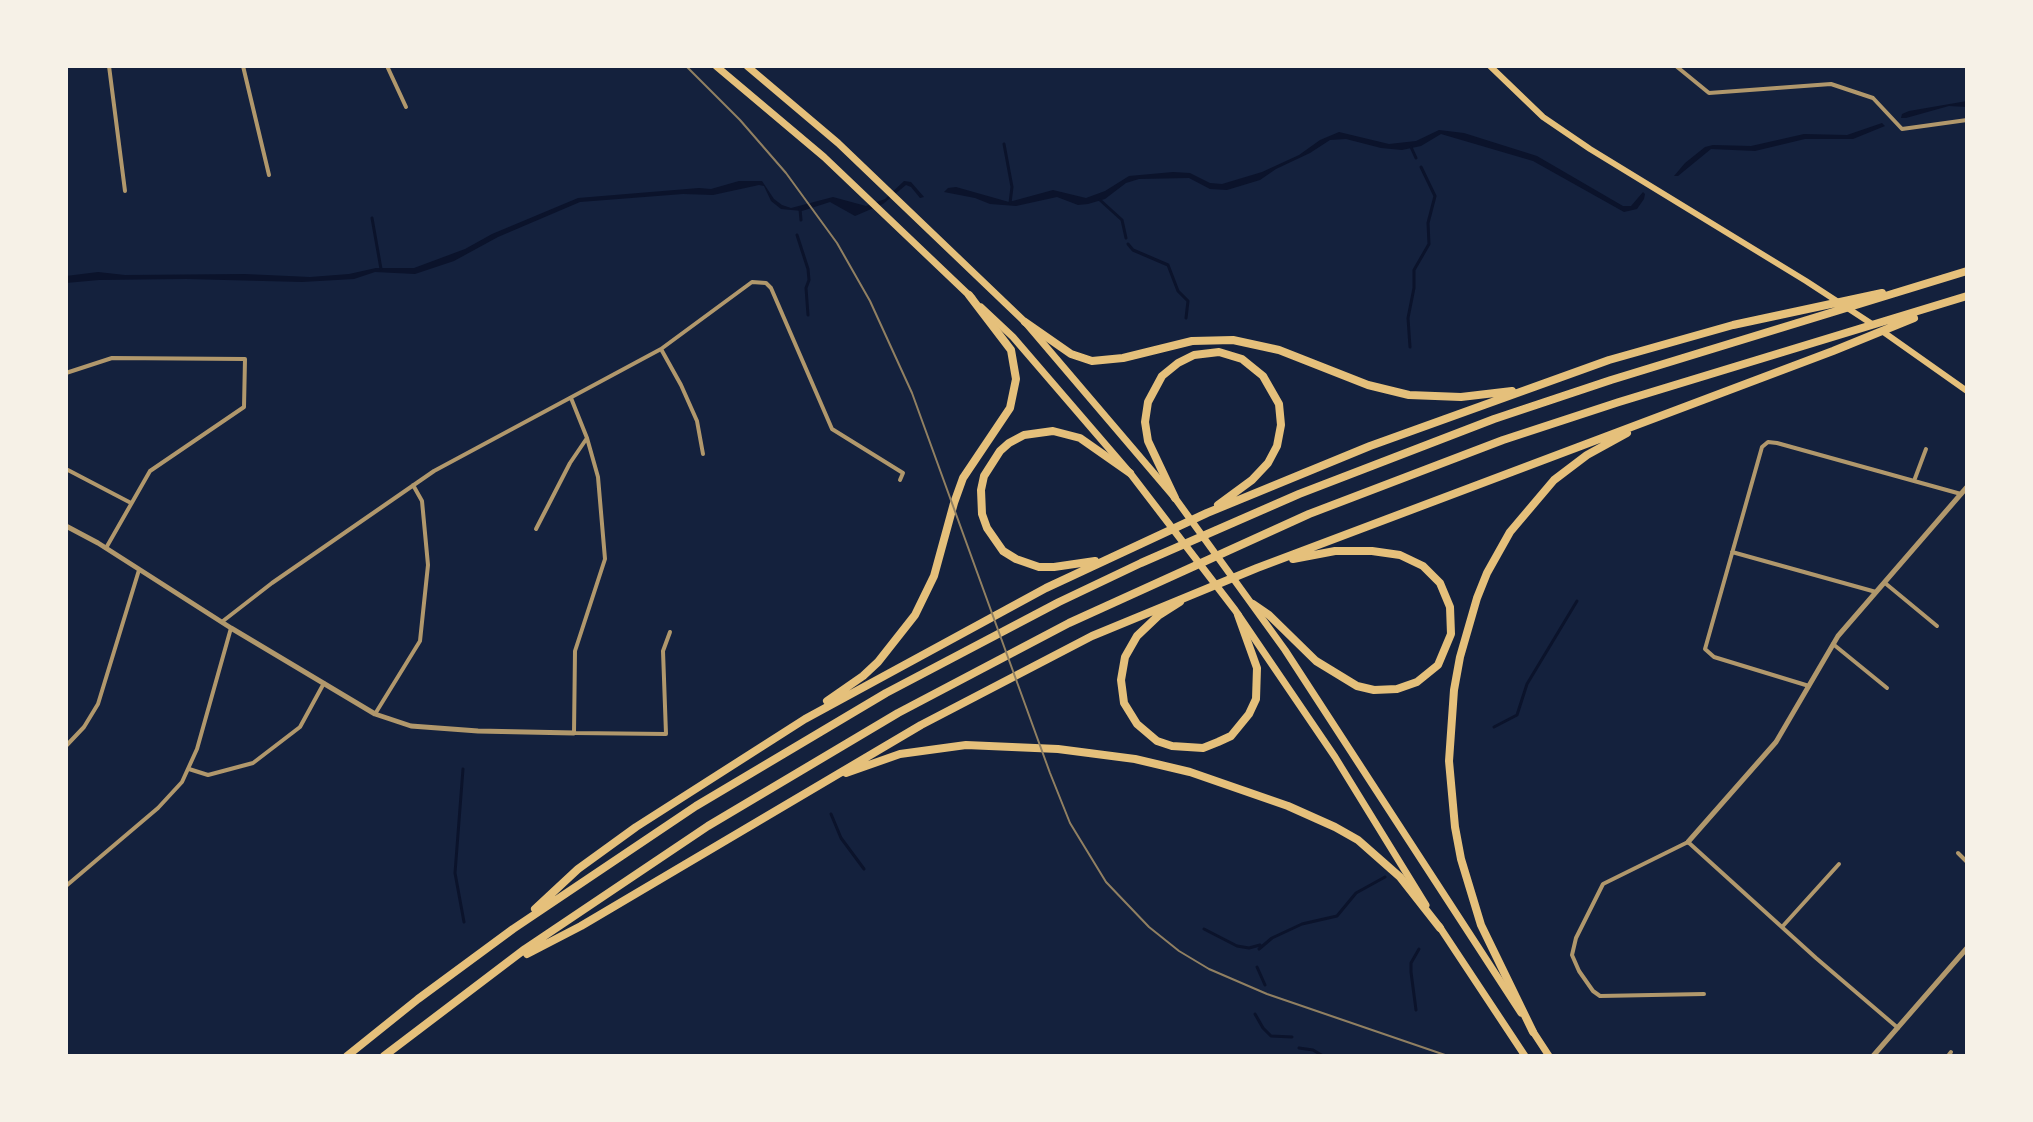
<!DOCTYPE html>
<html>
<head>
<meta charset="utf-8">
<style>
	body { margin:0 }
	#map { position:relative; width:2033px; height:1122px; overflow:hidden; background:#14213d; font-family:Roboto,sans-serif }
	canvas { display:block }
	.frame { position:absolute; inset:0; border:68px solid #f6f1e7; pointer-events:none }
</style>
</head>
<body>
<div id="map">
<canvas width="2033" height="1122"></canvas>
<div class="frame"></div>
</div>
<script>
const g = document.querySelector('canvas').getContext('2d');
g.lineJoin = 'round';
function fill(path, color) { g.fillStyle = color; g.fill(path, 'evenodd'); }
const poly = rows => new Path2D(rows.map(r => 'M' + r).join(''));
function strokePath(path, color, width, dash) { g.strokeStyle = color; g.lineWidth = width; g.lineCap = dash ? 'butt' : 'round'; g.setLineDash(dash || []); g.stroke(path); }
fill(poly([
	[1967,101,1967,107,1949,106,1906,118,1901,118,1902,114,1909,111],
	[1882,123,1885,126,1853,139,1805,139,1755,151,1711,149,1678,176,1674,176,1685,163,1705,147,1713,145,1751,146,1804,134,1847,135],
	[1439,130,1464,133,1537,156,1623,206,1631,206,1643,192,1645,194,1644,199,1637,209,1624,212,1533,161,1441,134,1421,146,1402,150,1381,148,1346,139,1330,140,1310,153,1276,169,1260,180,1227,190,1210,189,1189,178,1139,179,1126,183,1105,199,1088,204,1078,205,1057,197,1016,206,990,204,975,198,944,192,948,188,956,187,1009,202,1053,190,1086,198,1105,191,1129,176,1173,172,1190,173,1210,183,1222,184,1262,172,1299,155,1320,140,1339,132,1389,144,1416,141],
	[739,181,762,181,774,199,782,205,791,208,833,197,866,206,885,199,904,181,911,182,924,197,920,198,911,187,906,185,883,204,855,216,830,202,802,211,781,209,771,201,764,186,759,185,713,195,683,194,580,202,498,237,454,261,415,274,375,272,354,279,302,282,186,279,99,280,66,283,66,276,98,272,125,275,245,274,310,277,349,274,376,268,414,268,465,249,492,234,578,198,699,188,711,189]
]), '#0b132b');
strokePath(poly([
	[1004,144,1012,187,1010,203],
	[1411,147,1416,158],
	[1100,200,1122,220,1126,238],
	[800,209,801,220],
	[372,218,381,269],
	[797,235,808,269,809,280,806,288,808,315],
	[1128,244,1133,250,1168,265,1178,291,1188,301,1186,318],
	[1410,347,1408,318,1414,288,1414,270,1429,244,1428,223,1435,196,1421,167],
	[1494,727,1517,715,1527,684,1577,601],
	[463,769,455,873,464,922],
	[831,814,841,838,864,869],
	[1204,929,1237,946,1249,948,1260,945],
	[1259,949,1272,938,1302,924,1337,916,1356,893,1385,877],
	[1257,967,1265,985],
	[1416,1010,1411,972,1411,963,1419,949],
	[1255,1014,1263,1028,1271,1036,1292,1037],
	[1299,1048,1313,1050,1323,1056]
]), '#0b132b', 3);
strokePath(poly([
	[109,66,125,191],
	[243,66,269,175],
	[387,66,406,107],
	[1676,66,1709,93,1831,84,1873,98,1902,129,1967,120],
	[661,349,681,385,697,421,703,454],
	[66,373,112,358,245,359,244,407,150,471,106,548],
	[571,398,587,438,598,477,605,559,575,651,574,733,666,734,663,651,670,632],
	[66,469,131,503],
	[1914,481,1926,449],
	[536,529,570,463,587,438],
	[1732,552,1876,592],
	[1885,583,1937,626],
	[223,621,272,583,434,471,661,349,752,282,766,283,771,288,832,429,903,473,900,480],
	[1833,644,1887,688],
	[1809,686,1714,657,1705,649,1762,447,1768,442,1777,443,1961,494],
	[375,714,420,641,428,565,422,501,413,485],
	[66,746,84,727,98,704,139,570],
	[189,769,208,775,253,763,300,727,324,683],
	[1958,853,1967,862],
	[66,886,158,808,182,782,197,749,231,628],
	[1782,927,1839,864],
	[1704,994,1600,996,1593,991,1579,971,1572,955,1576,938,1603,884,1688,842,1816,958,1898,1028],
	[1948,1056,1951,1052]
]), '#b1986c', 4);
strokePath(poly([
	[66,526,98,543,231,628,375,714,411,726,478,731,574,733],
	[1688,842,1776,742,1838,636,1967,487],
	[1873,1056,1967,948]
]), '#b1986c', 5);
strokePath(poly([
	[1490,66,1543,117,1590,149,1806,281,1872,324],
	[1882,331,1967,391]
]), '#e5c07b', 6);
strokePath(poly([
	[716,66,824,157,972,298],
	[747,66,838,143,1025,322,1175,498,1285,650,1521,1013],
	[981,307,1013,337,1130,473,1235,610,1335,757,1426,905],
	[1439,926,1525,1056],
	[1532,1030,1549,1056]
]), '#e5c07b', 7);
strokePath(poly([
	[1025,322,1071,354,1092,361,1123,358,1192,341,1233,340,1279,350,1368,385,1409,395,1461,397,1512,391],
	[1175,498,1148,441,1145,422,1148,402,1162,376,1178,363,1194,355,1219,352,1242,359,1263,376,1279,404,1281,425,1277,446,1268,463,1252,480,1218,505],
	[1095,561,1054,567,1039,567,1016,559,1003,551,987,528,982,514,981,490,984,476,1000,451,1009,443,1024,435,1053,431,1080,438,1130,473],
	[1180,602,1158,616,1137,636,1125,657,1121,680,1124,703,1137,724,1157,741,1172,746,1203,748,1218,742,1231,736,1249,714,1256,699,1257,668,1238,615],
	[1253,604,1269,615,1316,661,1357,686,1374,690,1397,689,1417,682,1438,665,1451,634,1450,607,1440,583,1423,566,1400,555,1372,551,1335,551,1293,559],
	[827,701,863,676,878,662,915,615,934,576,954,503,963,478,1010,408,1016,379,1011,350,969,295],
	[846,773,900,754,966,745,1058,749,1135,759,1190,772,1288,806,1335,827,1358,840,1400,877,1440,928],
	[535,909,578,869,636,827,805,719,1046,588,1207,513,1370,446,1609,360,1733,325,1882,293],
	[527,954,581,926,921,725,1092,636,1257,568,1833,351,1914,318],
	[1533,1032,1481,925,1461,859,1455,827,1449,761,1454,690,1460,657,1477,598,1487,573,1510,532,1554,480,1587,455,1627,433],
	[347,1056,418,999,513,929,696,806,886,693,1059,602,1141,563,1299,494,1494,419,1611,380,1967,271],
	[384,1056,525,949,708,826,898,713,1069,623,1309,514,1503,440,1619,402,1967,296]
]), '#e5c07b', 8);
strokePath(poly([
	[686,66,740,120,786,173,837,243,870,301,912,393,1050,773,1070,823,1106,882,1149,927,1179,951,1209,969,1267,994,1448,1056]
]), '#918062', 2);
</script>
</body>
</html>
